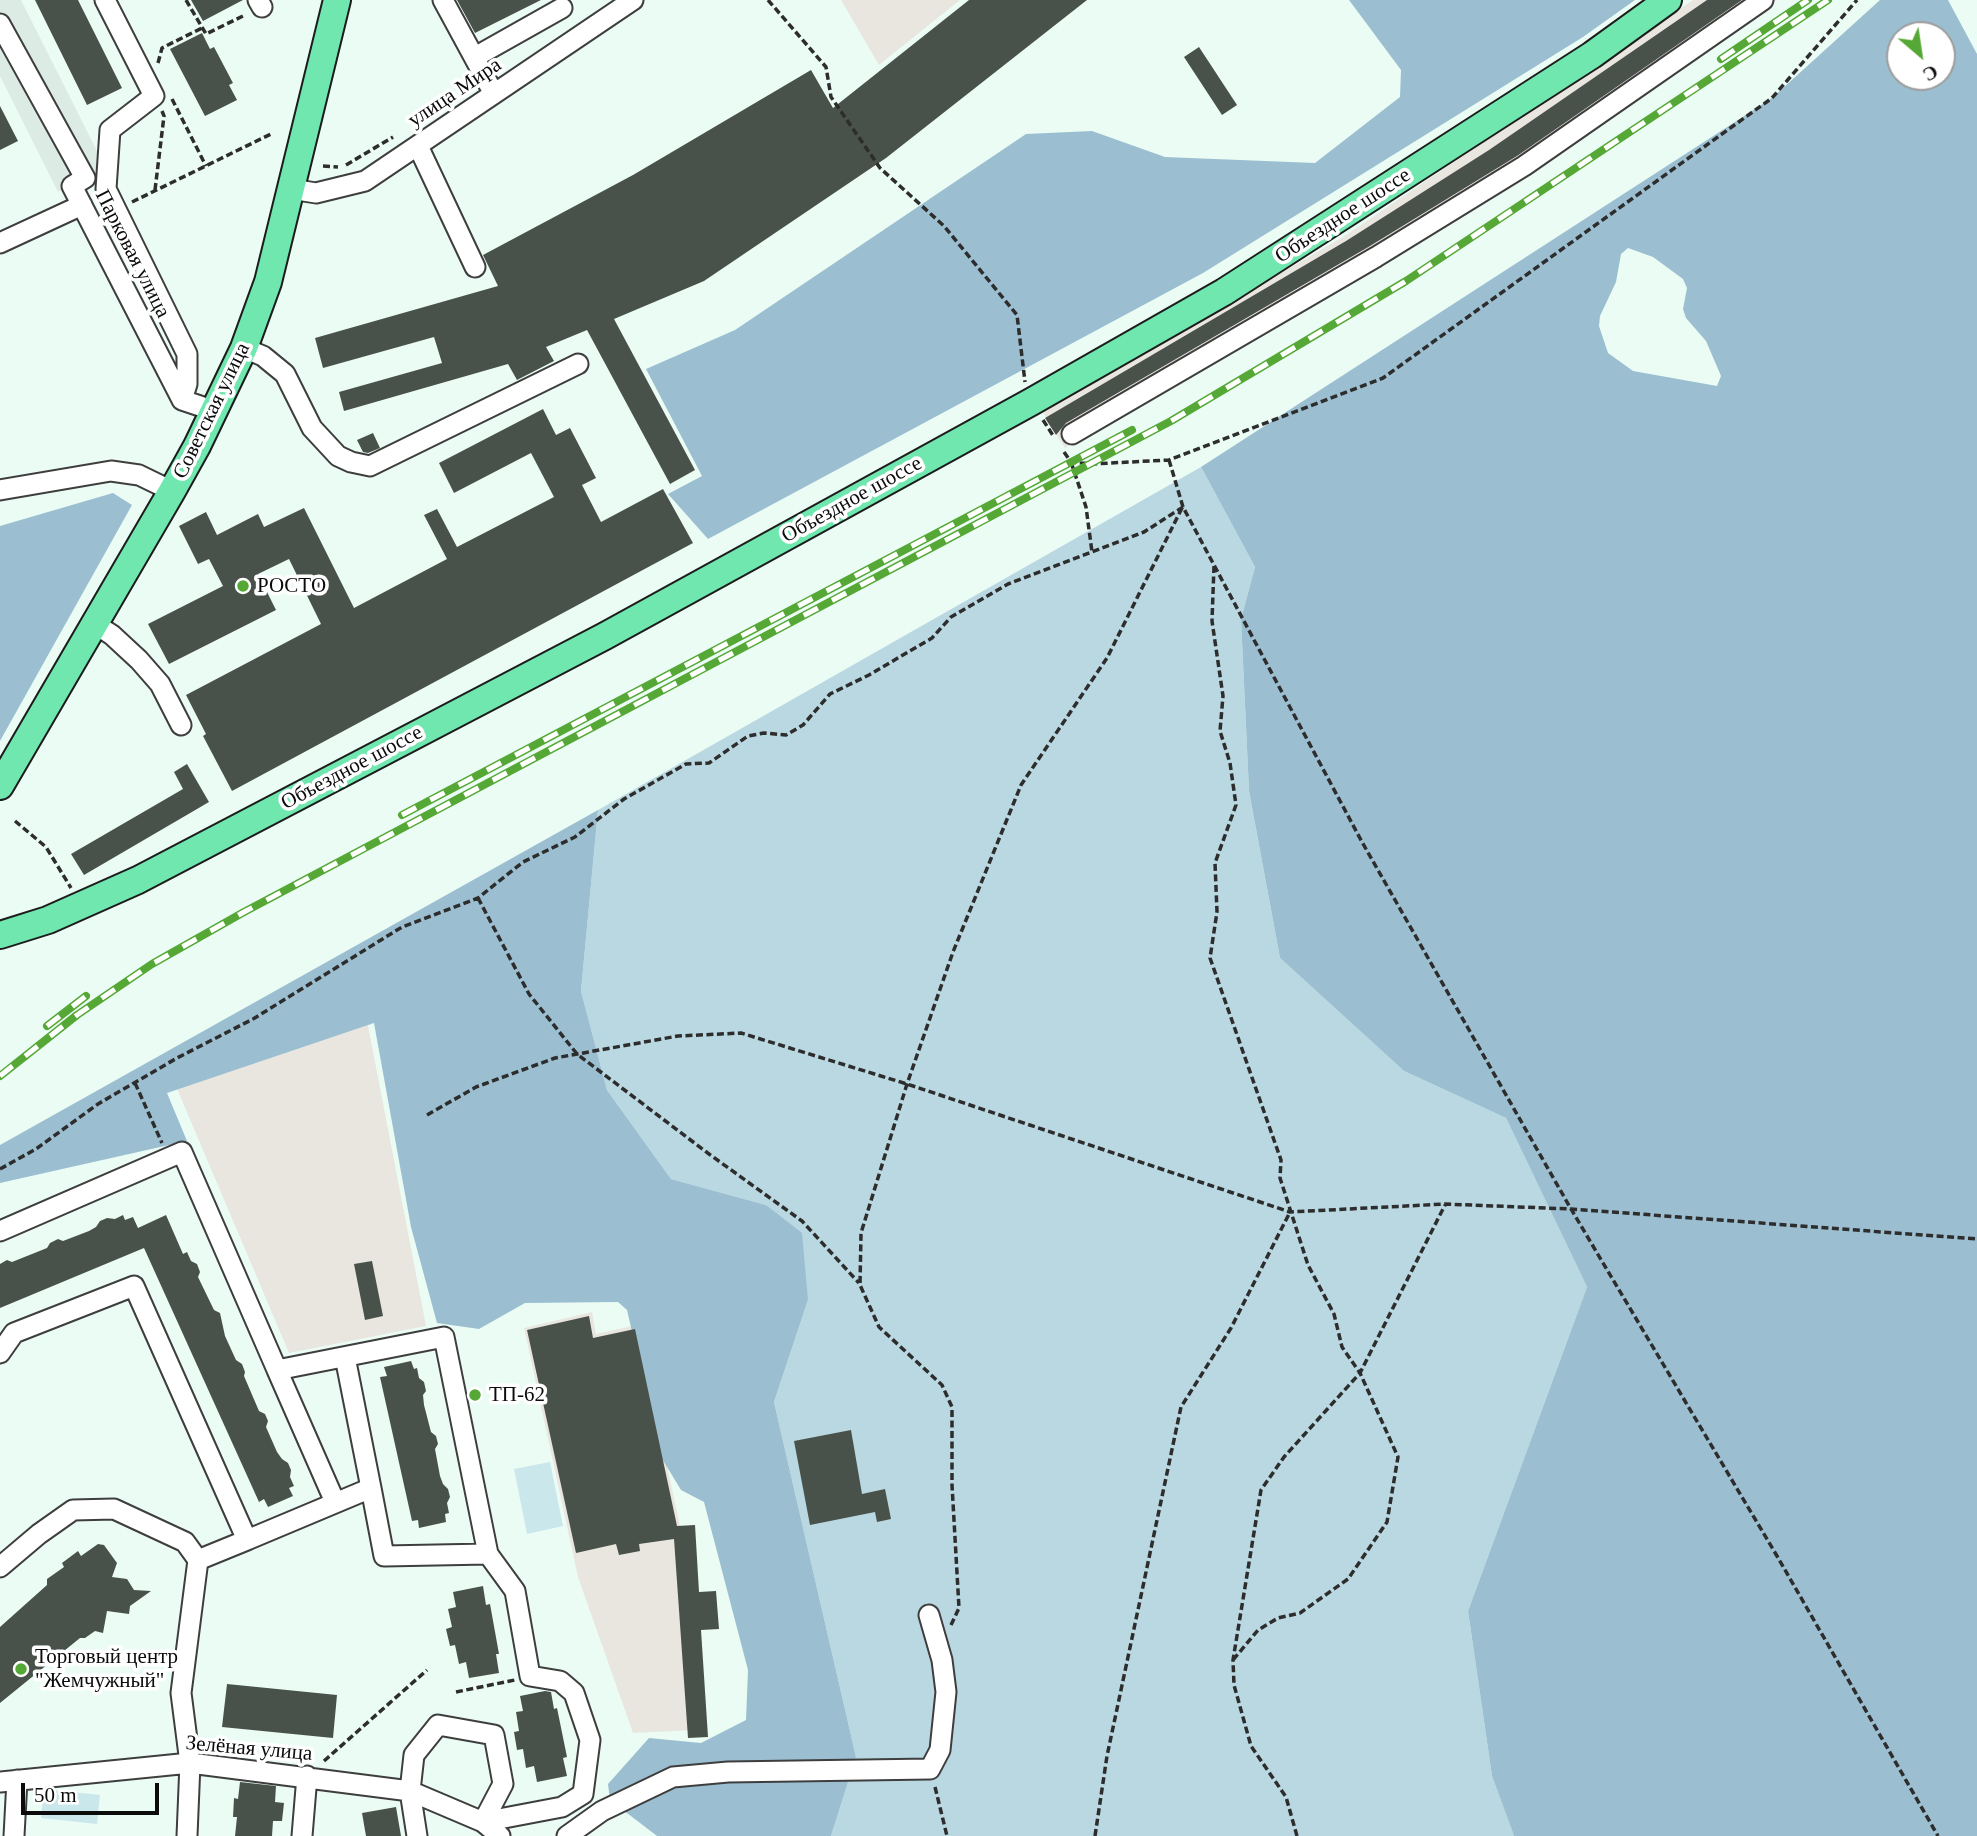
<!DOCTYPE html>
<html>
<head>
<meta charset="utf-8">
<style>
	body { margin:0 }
	#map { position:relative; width:1977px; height:1836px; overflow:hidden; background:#ebfcf5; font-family:"Times New Roman",serif }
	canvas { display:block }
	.north { position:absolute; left:1886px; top:21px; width:70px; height:70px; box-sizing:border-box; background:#fff; border:2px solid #9d9d9d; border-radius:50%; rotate:151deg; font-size:19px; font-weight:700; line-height:28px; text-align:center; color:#0b0b0b }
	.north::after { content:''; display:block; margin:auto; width:24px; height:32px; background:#55a835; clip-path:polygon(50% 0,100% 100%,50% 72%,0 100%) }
	.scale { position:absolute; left:21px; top:1783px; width:138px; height:32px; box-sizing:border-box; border:4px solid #0b0b0b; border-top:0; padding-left:9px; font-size:21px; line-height:24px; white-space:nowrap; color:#0b0b0b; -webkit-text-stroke:5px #fff; paint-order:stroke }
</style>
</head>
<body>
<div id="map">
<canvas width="1977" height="1836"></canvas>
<div class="north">С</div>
<div class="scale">50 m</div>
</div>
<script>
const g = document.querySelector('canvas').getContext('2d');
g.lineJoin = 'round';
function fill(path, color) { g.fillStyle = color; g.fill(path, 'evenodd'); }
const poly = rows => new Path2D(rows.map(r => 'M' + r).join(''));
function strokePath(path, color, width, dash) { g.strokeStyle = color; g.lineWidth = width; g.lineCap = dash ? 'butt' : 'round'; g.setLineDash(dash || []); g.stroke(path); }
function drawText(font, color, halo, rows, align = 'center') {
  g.font = font + ' "Times New Roman",serif'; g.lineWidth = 7; g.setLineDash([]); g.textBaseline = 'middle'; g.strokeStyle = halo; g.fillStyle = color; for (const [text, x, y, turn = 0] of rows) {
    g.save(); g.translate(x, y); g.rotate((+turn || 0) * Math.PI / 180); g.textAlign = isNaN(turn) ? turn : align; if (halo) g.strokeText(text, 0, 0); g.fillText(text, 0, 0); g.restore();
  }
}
fill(poly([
	[841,0,960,0,879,65],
	[1693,0,1777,0,1532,172,1065,448,1042,411,1343,237],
	[365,1010,426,1326,289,1353,175,1084],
	[592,1312,596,1334,637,1325,687,1559,695,1730,633,1733,578,1577,524,1328]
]), '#e9e6e0');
fill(poly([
	[1201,467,1255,567,1241,619,1249,791,1280,958,1404,1071,1506,1118,1587,1287,1468,1611,1492,1776,1514,1836,831,1836,856,1757,774,1402,808,1300,766,1205,671,1179,607,1090,581,991,598,810]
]), '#bad8e2');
fill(poly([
	[1349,0,1635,0,1583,37,1203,273,708,539,668,494,702,476,646,369,735,330,1026,134,1092,131,1165,157,1315,163,1400,97,1401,70],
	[1880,0,1948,0,1977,54,1977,1836,1514,1836,1492,1776,1468,1611,1587,1287,1506,1118,1404,1071,1280,958,1249,791,1241,619,1255,567,1201,467,1772,98],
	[1900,35,1942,35,1942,77,1900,77],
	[1628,248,1653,257,1683,279,1687,288,1683,309,1686,318,1706,341,1721,376,1717,386,1633,371,1608,353,1599,326,1600,316,1616,282,1621,254],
	[113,493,132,505,0,741,0,526],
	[598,810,581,991,607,1090,671,1179,766,1205,802,1233,808,1300,774,1402,856,1757,831,1836,657,1836,610,1800,608,1784,649,1738,701,1743,746,1720,748,1670,704,1502,681,1490,661,1457,627,1310,618,1302,525,1303,479,1329,437,1323,411,1227,374,1023,167,1093,187,1141,0,1183,0,1145]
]), '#9bbfd1');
fill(poly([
	[550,1462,563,1526,527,1534,514,1469],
	[44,1789,100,1795,97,1824,41,1818]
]), '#cae7eb');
fill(poly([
	[0,0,21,0,105,167,58,192,0,76]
]), '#dcebe4');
fill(poly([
	[35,0,78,0,122,88,87,105],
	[191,0,243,0,203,21],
	[457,0,541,0,475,33],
	[969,0,1087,0,886,158,704,281,614,319,695,470,670,484,587,330,546,347,554,361,517,380,508,364,344,411,339,392,442,363,434,337,323,368,315,338,498,286,483,255,633,175,811,70,833,108],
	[1707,0,1742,0,1517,156,1370,246,1066,423,1056,435,1045,418,1346,241,1489,150],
	[202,33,210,49,214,47,233,83,229,85,237,100,205,116,170,49],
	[1199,47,1237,105,1222,115,1184,57],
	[0,106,18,141,0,150],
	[543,409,556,435,570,428,596,478,582,485,601,522,663,489,693,543,232,791,203,736,206,734,186,695,321,624,289,559,258,574,276,610,169,664,148,624,223,586,209,559,198,564,179,526,206,512,217,535,258,514,264,527,304,508,354,608,447,559,424,515,437,509,457,547,554,497,531,453,454,493,439,463],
	[373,433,380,448,368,453,363,452,357,440],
	[187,764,209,802,84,875,71,854,183,789,174,772],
	[123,1215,125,1220,133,1217,138,1228,166,1215,183,1254,187,1252,191,1261,197,1264,200,1272,198,1277,214,1310,220,1313,225,1336,236,1360,242,1364,245,1372,244,1376,259,1411,265,1414,268,1421,266,1427,277,1452,282,1459,288,1463,291,1470,290,1477,294,1486,289,1488,293,1496,268,1507,264,1499,259,1502,144,1248,0,1308,0,1264,7,1260,12,1262,47,1248,50,1243,58,1239,63,1241,89,1231,96,1227,100,1221,107,1218,115,1219],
	[372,1261,383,1316,365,1320,354,1264],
	[589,1316,593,1338,635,1329,677,1526,695,1525,699,1592,716,1591,719,1629,701,1630,708,1737,688,1738,674,1539,639,1544,640,1551,619,1555,616,1544,576,1553,527,1330],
	[411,1361,414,1369,417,1368,419,1378,424,1382,426,1391,423,1395,424,1405,431,1432,436,1436,438,1444,435,1449,440,1476,443,1484,448,1489,450,1497,447,1503,449,1513,445,1514,446,1522,419,1528,418,1520,412,1521,380,1377,387,1376,384,1367],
	[851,1430,862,1494,885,1489,891,1519,877,1522,875,1512,810,1525,794,1441],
	[98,1544,104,1545,117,1563,112,1577,127,1579,134,1590,151,1591,130,1606,129,1614,107,1611,103,1633,95,1631,85,1638,80,1638,0,1703,0,1627,47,1585,47,1579,64,1567,62,1563,78,1551,81,1556],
	[483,1586,486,1605,490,1604,499,1654,496,1654,499,1673,469,1678,466,1662,459,1664,455,1645,450,1646,446,1629,452,1627,448,1609,456,1607,453,1592],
	[227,1684,337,1695,333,1738,222,1727],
	[545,1691,551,1692,554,1709,557,1708,567,1757,563,1758,567,1776,537,1782,534,1766,526,1768,523,1749,517,1750,514,1732,519,1731,516,1712,523,1711,520,1696],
	[240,1782,276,1786,275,1802,284,1803,282,1821,273,1821,272,1836,235,1836,237,1817,233,1817,234,1798,238,1799],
	[396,1807,401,1836,366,1836,362,1813]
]), '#49524a');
const minor = poly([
	[105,0,154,96,110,130,106,189,187,354,187,384,182,400],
	[258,0,262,7],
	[443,0,494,94],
	[0,24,85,178,72,186,182,400,215,411],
	[475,57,562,8],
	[418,146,475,267],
	[291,189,316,193,365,181,633,0],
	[0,243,82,205],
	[244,348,263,356,285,374,312,428,338,456,351,462,370,466,578,364],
	[1072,434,1376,257,1524,166,1763,0],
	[0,490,111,471,139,475,172,491],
	[95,624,112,635,139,660,160,684,181,725],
	[0,1231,182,1152,277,1370,444,1337,488,1554,515,1591,530,1676,560,1681,574,1693,590,1740,583,1794,562,1807,483,1822,410,1791,190,1763,0,1782],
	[0,1353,14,1333,134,1286,247,1540,371,1488,384,1556,488,1554],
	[345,1357,371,1488],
	[277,1370,335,1502],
	[198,1560,247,1540],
	[0,1567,39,1534,73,1510,114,1509,185,1542,198,1560,181,1693,190,1763,187,1836],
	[14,1836,17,1780],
	[302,1836,307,1776],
	[417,1836,410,1791,414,1755,438,1725,494,1735,503,1784,483,1822,500,1836],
	[567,1836,602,1811,673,1777,728,1772,930,1769,940,1750,946,1692,942,1660,929,1615]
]);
const major = poly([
	[0,786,172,491,197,446,244,348,268,282,337,0],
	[0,935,48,920,138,880,605,636,1031,402,1224,292,1592,55,1668,0]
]);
strokePath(minor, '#3e3e3e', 23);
strokePath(major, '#1c1c1c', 30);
strokePath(poly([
	[186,0,206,34,245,15],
	[768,0,826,67,831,97,880,168,944,226,1017,315,1025,382],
	[158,63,162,48,202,28],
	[172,99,206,166],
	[346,165,393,137],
	[323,166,338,167],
	[155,190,164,116,162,111],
	[132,202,271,134],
	[1043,420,1054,437],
	[1064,452,1071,462,1091,464,1169,460,1383,378,1772,98,1857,0],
	[1169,460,1183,507,1362,842,1571,1209,1777,1556,1938,1836],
	[1071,462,1086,507,1092,552],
	[1214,566,1212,621,1223,696,1220,731,1230,763,1236,805,1215,863,1217,912,1210,958,1281,1160,1280,1178,1308,1265,1334,1314,1342,1347,1360,1373,1398,1457,1387,1522,1348,1579,1300,1613,1278,1618,1258,1630,1233,1660],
	[15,821,46,847,71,888],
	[478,898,529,994,577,1054,709,1154,802,1221,859,1283],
	[135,1083,162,1143],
	[427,1115,476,1087,555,1058,678,1036,741,1033,907,1084,1290,1212,1445,1204,1571,1209,1977,1239],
	[0,1169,36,1149,98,1104,177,1058,253,1019,402,927,478,898,523,862,575,837,624,799,686,764,709,763,748,736,764,733,786,735,803,725,830,694,869,675,932,638,951,617,1008,584,1144,532,1183,507],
	[951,1625,959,1608,952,1485,952,1407,942,1385,879,1327,860,1285,861,1233,907,1084,953,952,1021,785,1107,658,1182,508],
	[456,1692,515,1680],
	[324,1761,427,1670],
	[935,1787,947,1836],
	[1095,1836,1107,1756,1181,1407,1231,1328,1290,1212],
	[1297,1836,1286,1797,1251,1746,1234,1685,1233,1660,1261,1490,1284,1457,1360,1373,1445,1205]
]), '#2d2d2d', 3.5, [7, 3.5]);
strokePath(minor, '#fff', 19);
strokePath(major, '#71e7b0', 26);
const rail = poly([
	[1721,59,1808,0],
	[402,815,1132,430],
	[47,1026,86,996],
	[0,1076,77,1015,152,964,244,912,1171,421,1406,281,1828,0]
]);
strokePath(rail, '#55a835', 8);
strokePath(rail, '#fff', 5, [16]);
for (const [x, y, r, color] of [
	[243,586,7,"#55a835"],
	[475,1395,7,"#55a835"],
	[21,1669,7,"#55a835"]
]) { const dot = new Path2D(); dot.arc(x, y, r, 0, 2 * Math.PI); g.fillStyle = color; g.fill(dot); strokePath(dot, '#fff', 2.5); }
drawText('21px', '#0b0b0b', '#fff', [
	["улица Мира",455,93,-34],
	["Объездное шоссе",1343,216,-33],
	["Парковая улица",132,254,63],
	["Советская улица",212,411,-64],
	["Объездное шоссе",852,500,-29],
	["Объездное шоссе",352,768,-28],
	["Зелёная улица",249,1749,5]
]);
drawText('21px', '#0b0b0b', '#fff', [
	["РОСТО",257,586],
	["ТП-62",489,1395],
	["Торговый центр",35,1657],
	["\"Жемчужный\"",35,1681]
], 'left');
</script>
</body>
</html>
